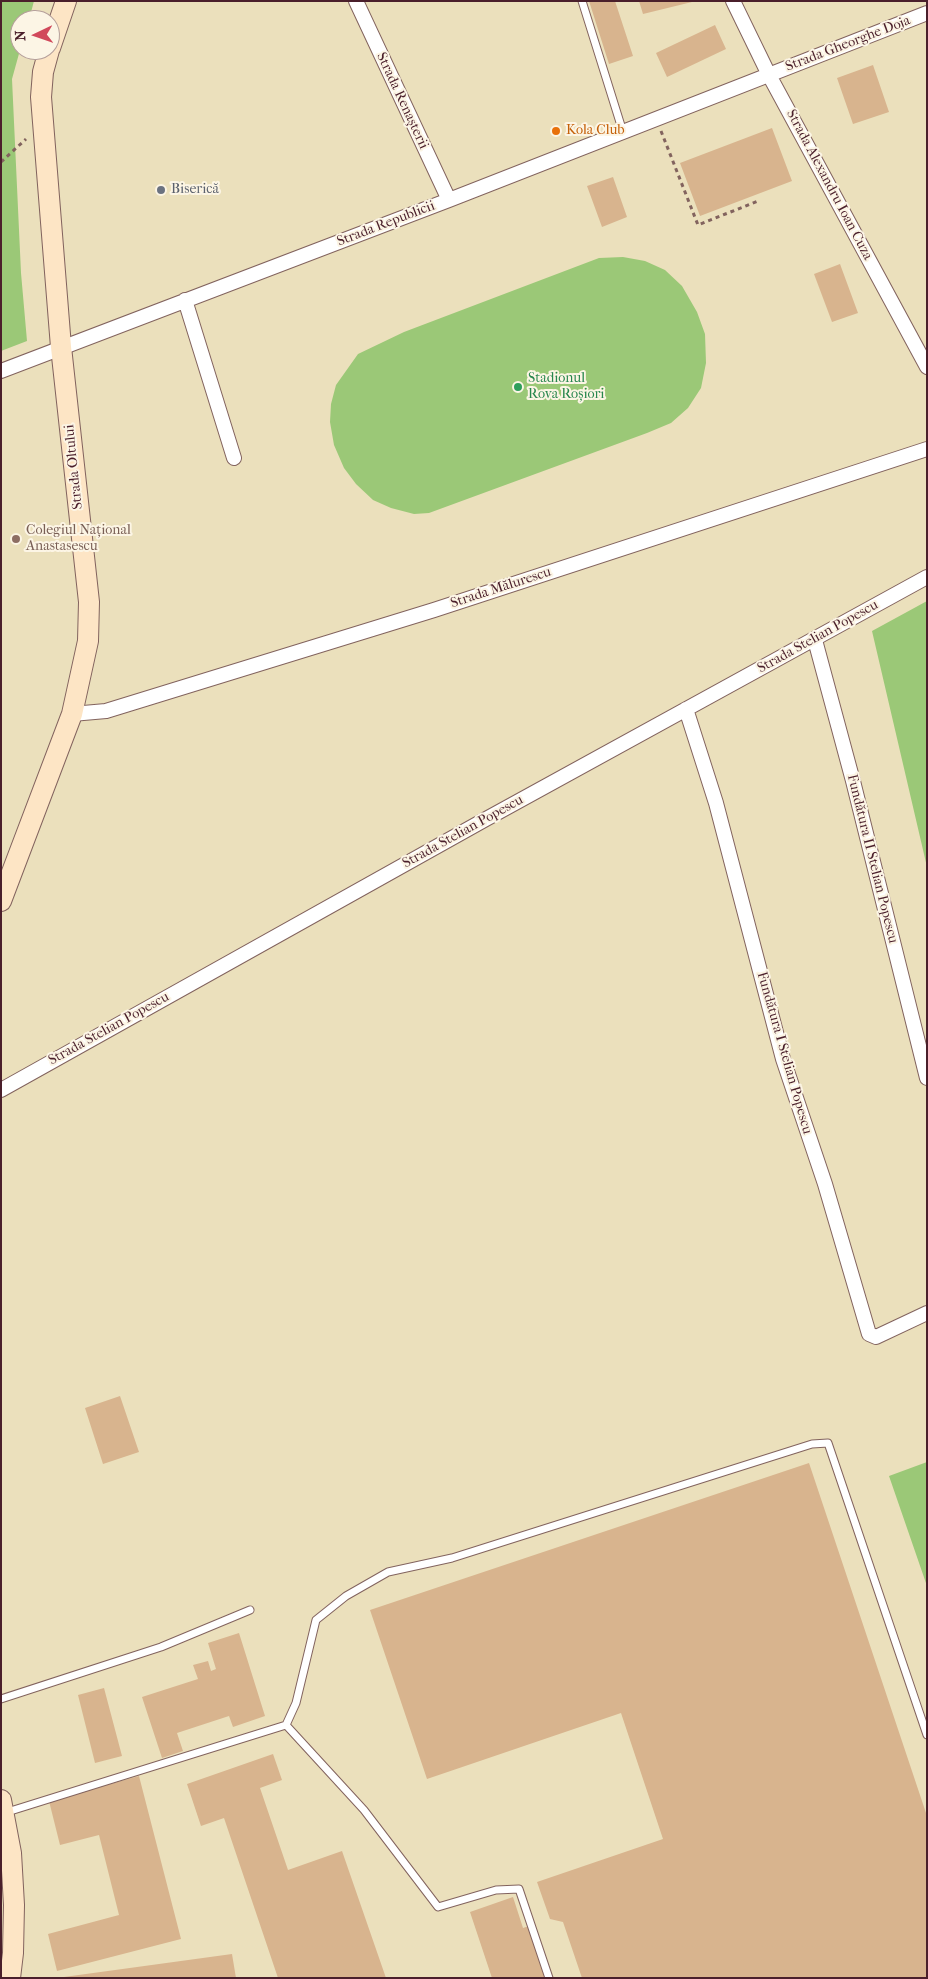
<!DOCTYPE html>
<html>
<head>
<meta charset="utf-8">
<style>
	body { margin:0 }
	#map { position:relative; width:928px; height:1979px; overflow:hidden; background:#ebe0bc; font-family:"IM FELL French Canon",serif }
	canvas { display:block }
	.frame { position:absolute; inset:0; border:2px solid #4a1f2b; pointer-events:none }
	.north { position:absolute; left:10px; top:10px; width:50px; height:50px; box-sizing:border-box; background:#fcf5e5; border:1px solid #b59f9b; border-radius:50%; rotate:267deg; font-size:14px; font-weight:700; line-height:20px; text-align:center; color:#4a1f2b }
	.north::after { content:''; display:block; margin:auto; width:18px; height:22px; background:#d1495b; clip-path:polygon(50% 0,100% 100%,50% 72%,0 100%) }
</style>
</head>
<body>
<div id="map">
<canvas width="928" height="1979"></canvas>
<div class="frame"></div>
<div class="north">N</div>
</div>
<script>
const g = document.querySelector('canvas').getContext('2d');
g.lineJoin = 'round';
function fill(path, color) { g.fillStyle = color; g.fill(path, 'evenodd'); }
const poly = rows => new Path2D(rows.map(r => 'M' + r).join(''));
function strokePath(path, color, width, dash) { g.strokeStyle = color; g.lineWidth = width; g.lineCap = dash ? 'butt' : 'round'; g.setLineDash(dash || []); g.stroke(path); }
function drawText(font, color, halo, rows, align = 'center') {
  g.font = font + ' "IM FELL French Canon",serif'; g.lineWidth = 4; g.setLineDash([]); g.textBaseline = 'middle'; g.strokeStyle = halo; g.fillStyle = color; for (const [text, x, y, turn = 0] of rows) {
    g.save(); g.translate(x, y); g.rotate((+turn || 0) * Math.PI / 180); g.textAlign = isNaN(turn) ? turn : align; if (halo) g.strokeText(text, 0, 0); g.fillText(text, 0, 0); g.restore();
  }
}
fill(poly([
	[1,1,34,1,29,20,20,20,20,50,12,79,21,273,27,341,1,351],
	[623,257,645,261,665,270,682,286,697,312,705,334,706,363,701,388,688,408,671,423,647,433,429,513,414,514,391,508,373,500,356,484,344,468,334,445,330,422,331,404,336,385,358,354,404,332,599,258],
	[927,601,927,867,872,631],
	[927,1462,927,1586,889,1476]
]), '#9bc877');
fill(poly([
	[589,1,615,1,633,56,609,64],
	[639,1,692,1,692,2,643,14],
	[715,25,726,49,667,77,656,53],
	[873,65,889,112,853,124,837,78],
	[772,128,792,181,700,216,680,163],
	[613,177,627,217,602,227,587,186],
	[840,264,858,313,832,322,814,274],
	[120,1396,139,1452,103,1464,85,1408],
	[809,1463,927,1816,927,1978,582,1978,563,1922,550,1919,537,1882,663,1839,621,1713,427,1779,370,1610],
	[239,1633,265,1716,233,1727,229,1716,177,1733,183,1751,162,1758,142,1697,198,1679,193,1665,208,1661,211,1671,216,1669,208,1643],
	[104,1688,122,1756,95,1763,78,1695],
	[273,1754,282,1780,260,1788,288,1870,342,1851,386,1978,278,1978,224,1818,201,1826,187,1784],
	[139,1776,181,1939,57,1971,48,1934,119,1915,99,1835,60,1845,49,1801],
	[513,1897,523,1928,532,1925,549,1975,542,1978,492,1978,470,1912],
	[232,1954,236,1978,64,1978,64,1977]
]), '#d8b48e');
const lane = poly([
	[582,1,623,132],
	[1,1699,161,1647,250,1610],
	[286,1725,364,1810,438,1907,496,1890,519,1889,549,1978],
	[4,1813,286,1725,296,1703,316,1620,346,1596,388,1572,452,1558,812,1444,828,1443,927,1735]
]);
const street = poly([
	[356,1,449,200],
	[733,1,769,75,927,367],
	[185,300,234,458],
	[1,371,449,200,927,13],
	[815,640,853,781,927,1078],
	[686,709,716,803,783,1059,825,1184,869,1334,876,1337,927,1313],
	[72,714,106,711,434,610,927,449],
	[1,1090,486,819,927,577]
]);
const secondary = poly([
	[50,48,66,1],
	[1,901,72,714,88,641,89,602,61,347,41,97,43,72,49,50],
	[1,1800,11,1853,14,1905,13,1953,10,1978]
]);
strokePath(lane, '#82635e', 9);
strokePath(street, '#82635e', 16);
strokePath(secondary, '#82635e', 22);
strokePath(poly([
	[661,131,698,225,758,201],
	[1,162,26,139]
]), '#82635e', 3, [4, 4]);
strokePath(lane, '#fff', 7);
strokePath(street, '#fff', 14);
strokePath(secondary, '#fde5c5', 20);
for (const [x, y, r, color] of [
	[556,131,5,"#e8710a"],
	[161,190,5,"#6b7280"],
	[518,387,5,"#2e9e5b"],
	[16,539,5,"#8d6e63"]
]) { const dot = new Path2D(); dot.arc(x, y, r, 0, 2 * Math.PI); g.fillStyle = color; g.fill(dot); strokePath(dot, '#fcf5e5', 2); }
drawText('14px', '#4a1f2b', '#fcf5e5', [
	["Strada Gheorghe Doja",848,44,-21],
	["Strada Renașterii",402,101,65],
	["Strada Alexandru Ioan Cuza",829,185,62],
	["Strada Republicii",386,224,-21],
	["Strada Oltului",74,467,-96],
	["Strada Mălurescu",501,588,-18],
	["Strada Stelian Popescu",818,637,-29],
	["Strada Stelian Popescu",463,832,-29],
	["Fundătura II Stelian Popescu",872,859,76],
	["Strada Stelian Popescu",109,1029,-29],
	["Fundătura I Stelian Popescu",784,1053,74]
]);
drawText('14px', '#c56008', '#fcf5e5', [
	["Kola Club",566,131]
], 'left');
drawText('14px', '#5b616d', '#fcf5e5', [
	["Biserică",171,190]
], 'left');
drawText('14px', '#27864d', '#fcf5e5', [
	["Stadionul",528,379],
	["Rova Roșiori",528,395]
], 'left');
drawText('14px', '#785e54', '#fcf5e5', [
	["Colegiul Național",26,531],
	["Anastasescu",26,547]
], 'left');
</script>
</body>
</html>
